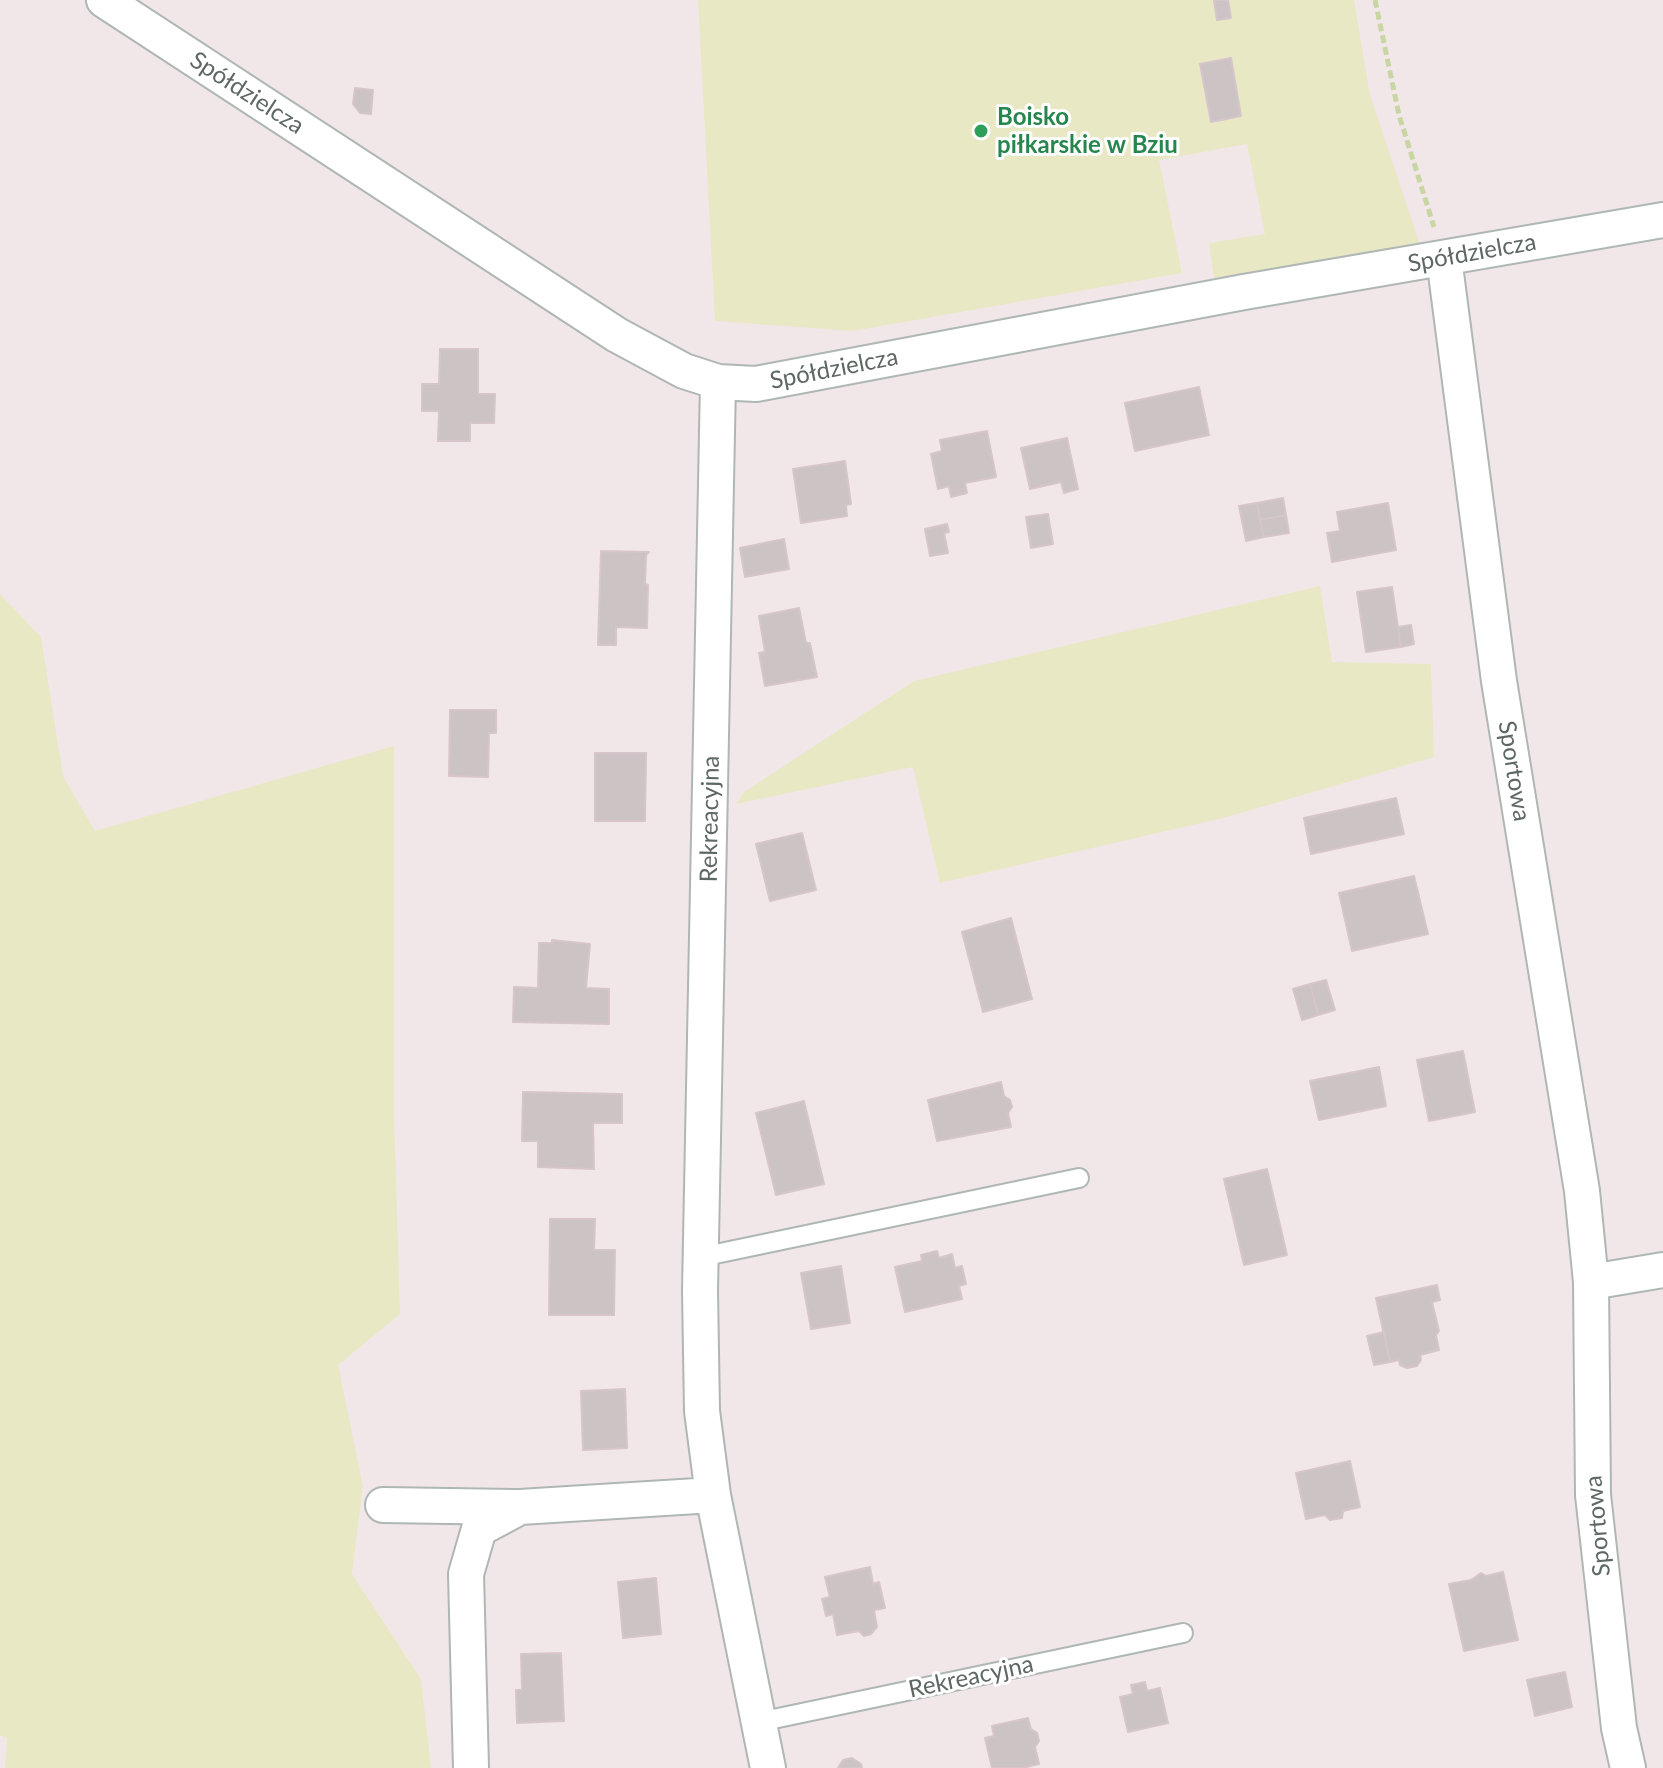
<!DOCTYPE html>
<html>
<head>
<meta charset="utf-8">
<style>
	body { margin:0 }
	canvas { display:block; background:#f1e7e9 }
</style>
</head>
<body>
<canvas width="1663" height="1768"></canvas>
<script>
const g = document.querySelector('canvas').getContext('2d');
g.lineJoin = 'round';
function fill(path, color) { g.fillStyle = color; g.fill(path, 'evenodd'); }
const poly = rows => new Path2D(rows.map(r => 'M' + r).join(''));
function strokePath(path, color, width, dash) { g.strokeStyle = color; g.lineWidth = width; g.lineCap = dash ? 'butt' : 'round'; g.setLineDash(dash || []); g.stroke(path); }
function drawText(font, color, halo, rows, align = 'center') {
  g.font = font + ' Lato,sans-serif'; g.lineWidth = 6; g.setLineDash([]); g.textBaseline = 'middle'; g.strokeStyle = halo; g.fillStyle = color; for (const [text, x, y, turn = 0] of rows) {
    g.save(); g.translate(x, y); g.rotate((+turn || 0) * Math.PI / 180); g.textAlign = isNaN(turn) ? turn : align; if (halo) g.strokeText(text, 0, 0); g.fillText(text, 0, 0); g.restore();
  }
}
fill(poly([
	[698,0,1354,0,1370,95,1420,245,1214,278,1209,243,1265,234,1247,144,1159,160,1182,273,853,331,715,321],
	[1320,586,1332,662,1431,664,1434,757,1223,818,940,883,913,767,736,804,744,792,914,681],
	[0,594,41,637,63,776,95,831,394,746,394,1113,400,1314,338,1365,363,1486,352,1574,421,1679,431,1768,5,1768,7,1738,0,1735]
]), '#e8e8c4');
const building = poly([
	[1214,0,1228,0,1231,18,1217,20,1214,0],
	[1231,58,1241,116,1211,122,1200,64,1231,58],
	[355,88,373,90,371,114,360,113,353,104,355,88],
	[440,349,478,349,478,394,495,394,494,423,470,423,470,441,438,441,439,411,422,411,422,384,439,384,440,349],
	[1199,387,1209,435,1135,451,1125,403,1199,387],
	[987,431,996,477,965,483,967,493,951,497,949,486,938,489,931,454,942,451,940,440,987,431],
	[1067,438,1078,489,1064,493,1061,482,1030,489,1021,448,1067,438],
	[845,461,851,504,846,505,847,516,801,523,793,469,845,461],
	[1283,498,1286,515,1260,520,1257,503,1283,498],
	[1257,503,1264,537,1246,541,1239,506,1257,503],
	[1388,503,1396,550,1332,562,1327,533,1340,531,1337,512,1388,503],
	[1048,514,1053,544,1031,548,1026,517,1048,514],
	[1286,515,1289,533,1264,537,1260,520,1286,515],
	[947,524,949,532,944,533,948,553,930,556,925,529,947,524],
	[784,539,789,569,745,577,740,548,784,539],
	[601,551,649,552,646,555,645,584,648,585,647,628,616,627,616,645,598,645,601,551],
	[1392,587,1401,647,1366,652,1357,592,1392,587],
	[799,608,806,643,810,643,817,677,765,686,759,653,765,652,759,616,799,608],
	[1411,625,1414,644,1401,647,1398,627,1411,625],
	[450,710,496,710,496,733,489,733,488,777,449,776,450,710],
	[595,753,646,753,645,821,595,821,595,753],
	[1396,798,1404,834,1311,854,1304,818,1396,798],
	[802,833,816,890,770,901,756,844,802,833],
	[1414,876,1428,934,1352,951,1339,893,1414,876],
	[1011,918,1032,999,983,1012,962,932,1011,918],
	[552,940,590,944,586,988,609,989,609,1024,513,1022,514,987,538,988,539,943,552,943,552,940],
	[1326,980,1335,1010,1318,1015,1310,984,1326,980],
	[1310,984,1318,1015,1302,1020,1293,989,1310,984],
	[1463,1051,1475,1112,1429,1121,1417,1060,1463,1051],
	[1379,1067,1386,1106,1319,1120,1310,1081,1379,1067],
	[1001,1082,1004,1096,1010,1100,1012,1107,1008,1113,1011,1127,937,1141,928,1100,1001,1082],
	[523,1092,622,1094,622,1123,593,1123,594,1169,538,1167,538,1141,522,1141,523,1092],
	[804,1101,824,1184,776,1195,756,1113,804,1101],
	[1267,1169,1287,1255,1244,1265,1224,1179,1267,1169],
	[550,1219,595,1219,594,1250,615,1250,614,1315,549,1315,550,1219],
	[937,1251,939,1258,952,1254,955,1268,962,1266,966,1284,959,1286,962,1299,905,1312,895,1267,922,1261,921,1255,937,1251],
	[841,1266,850,1323,811,1329,801,1273,841,1266],
	[1437,1285,1440,1300,1432,1302,1439,1331,1436,1335,1439,1350,1420,1355,1421,1360,1417,1366,1407,1368,1400,1365,1399,1360,1390,1362,1376,1298,1437,1285],
	[1384,1332,1390,1362,1374,1365,1367,1336,1384,1332],
	[625,1389,627,1448,583,1450,581,1391,625,1389],
	[1350,1461,1360,1507,1343,1511,1342,1518,1330,1520,1325,1515,1306,1519,1296,1473,1350,1461],
	[870,1567,873,1584,879,1582,885,1608,874,1610,877,1627,871,1634,864,1636,859,1631,837,1635,833,1614,826,1616,822,1599,830,1597,825,1577,870,1567],
	[1503,1572,1518,1640,1464,1651,1449,1584,1471,1580,1481,1573,1486,1576,1503,1572],
	[656,1578,661,1634,623,1638,618,1582,656,1578],
	[561,1653,564,1721,517,1723,516,1690,522,1690,521,1654,561,1653],
	[1565,1672,1572,1707,1535,1716,1527,1680,1565,1672],
	[1145,1682,1147,1691,1160,1688,1168,1723,1128,1732,1120,1697,1133,1694,1131,1685,1145,1682],
	[1028,1718,1031,1729,1037,1733,1039,1741,1035,1747,1039,1764,1022,1768,992,1768,985,1738,994,1736,992,1726,1028,1718],
	[852,1758,861,1764,862,1768,838,1768,843,1760,852,1758]
]);
fill(building, '#ccc3c5');
strokePath(building, '#d6c5ca', 2);
const lane = poly([
	[701,1257,1079,1178],
	[759,1722,1183,1633]
]);
const street = poly([
	[104,0,617,335,684,371,718,382,756,384,1244,292,1663,220],
	[1444,258,1499,681,1582,1191,1591,1282,1593,1495,1619,1728,1628,1768],
	[718,382,700,1290,702,1411,713,1495,768,1768],
	[1591,1282,1663,1270],
	[383,1505,515,1507],
	[471,1768,466,1574,479,1529,520,1507,713,1495]
]);
strokePath(lane, '#afb7b4', 22);
strokePath(street, '#afb7b4', 38);
strokePath(poly([
	[1375,0,1399,115,1434,227]
]), '#c9d6a3', 5, [8, 4]);
strokePath(lane, '#fff', 18);
strokePath(street, '#fff', 34);
for (const [x, y, r, color] of [
	[981,131,8,"#2e9e5b"]
]) { const dot = new Path2D(); dot.arc(x, y, r, 0, 2 * Math.PI); g.fillStyle = color; g.fill(dot); strokePath(dot, '#fff', 3); }
drawText('24px', '#5e6863', '#fff', [
	["Spółdzielcza",247,93,33],
	["Spółdzielcza",1472,253,-10],
	["Spółdzielcza",834,369,-11],
	["Sportowa",1514,771,81],
	["Rekreacyjna",710,819,-89],
	["Sportowa",1598,1526,-95],
	["Rekreacyjna",971,1677,-12]
]);
drawText('bold 24px', '#27864d', '#fff', [
	["Boisko",997,117],
	["piłkarskie w Bziu",997,145]
], 'left');
</script>
</body>
</html>
